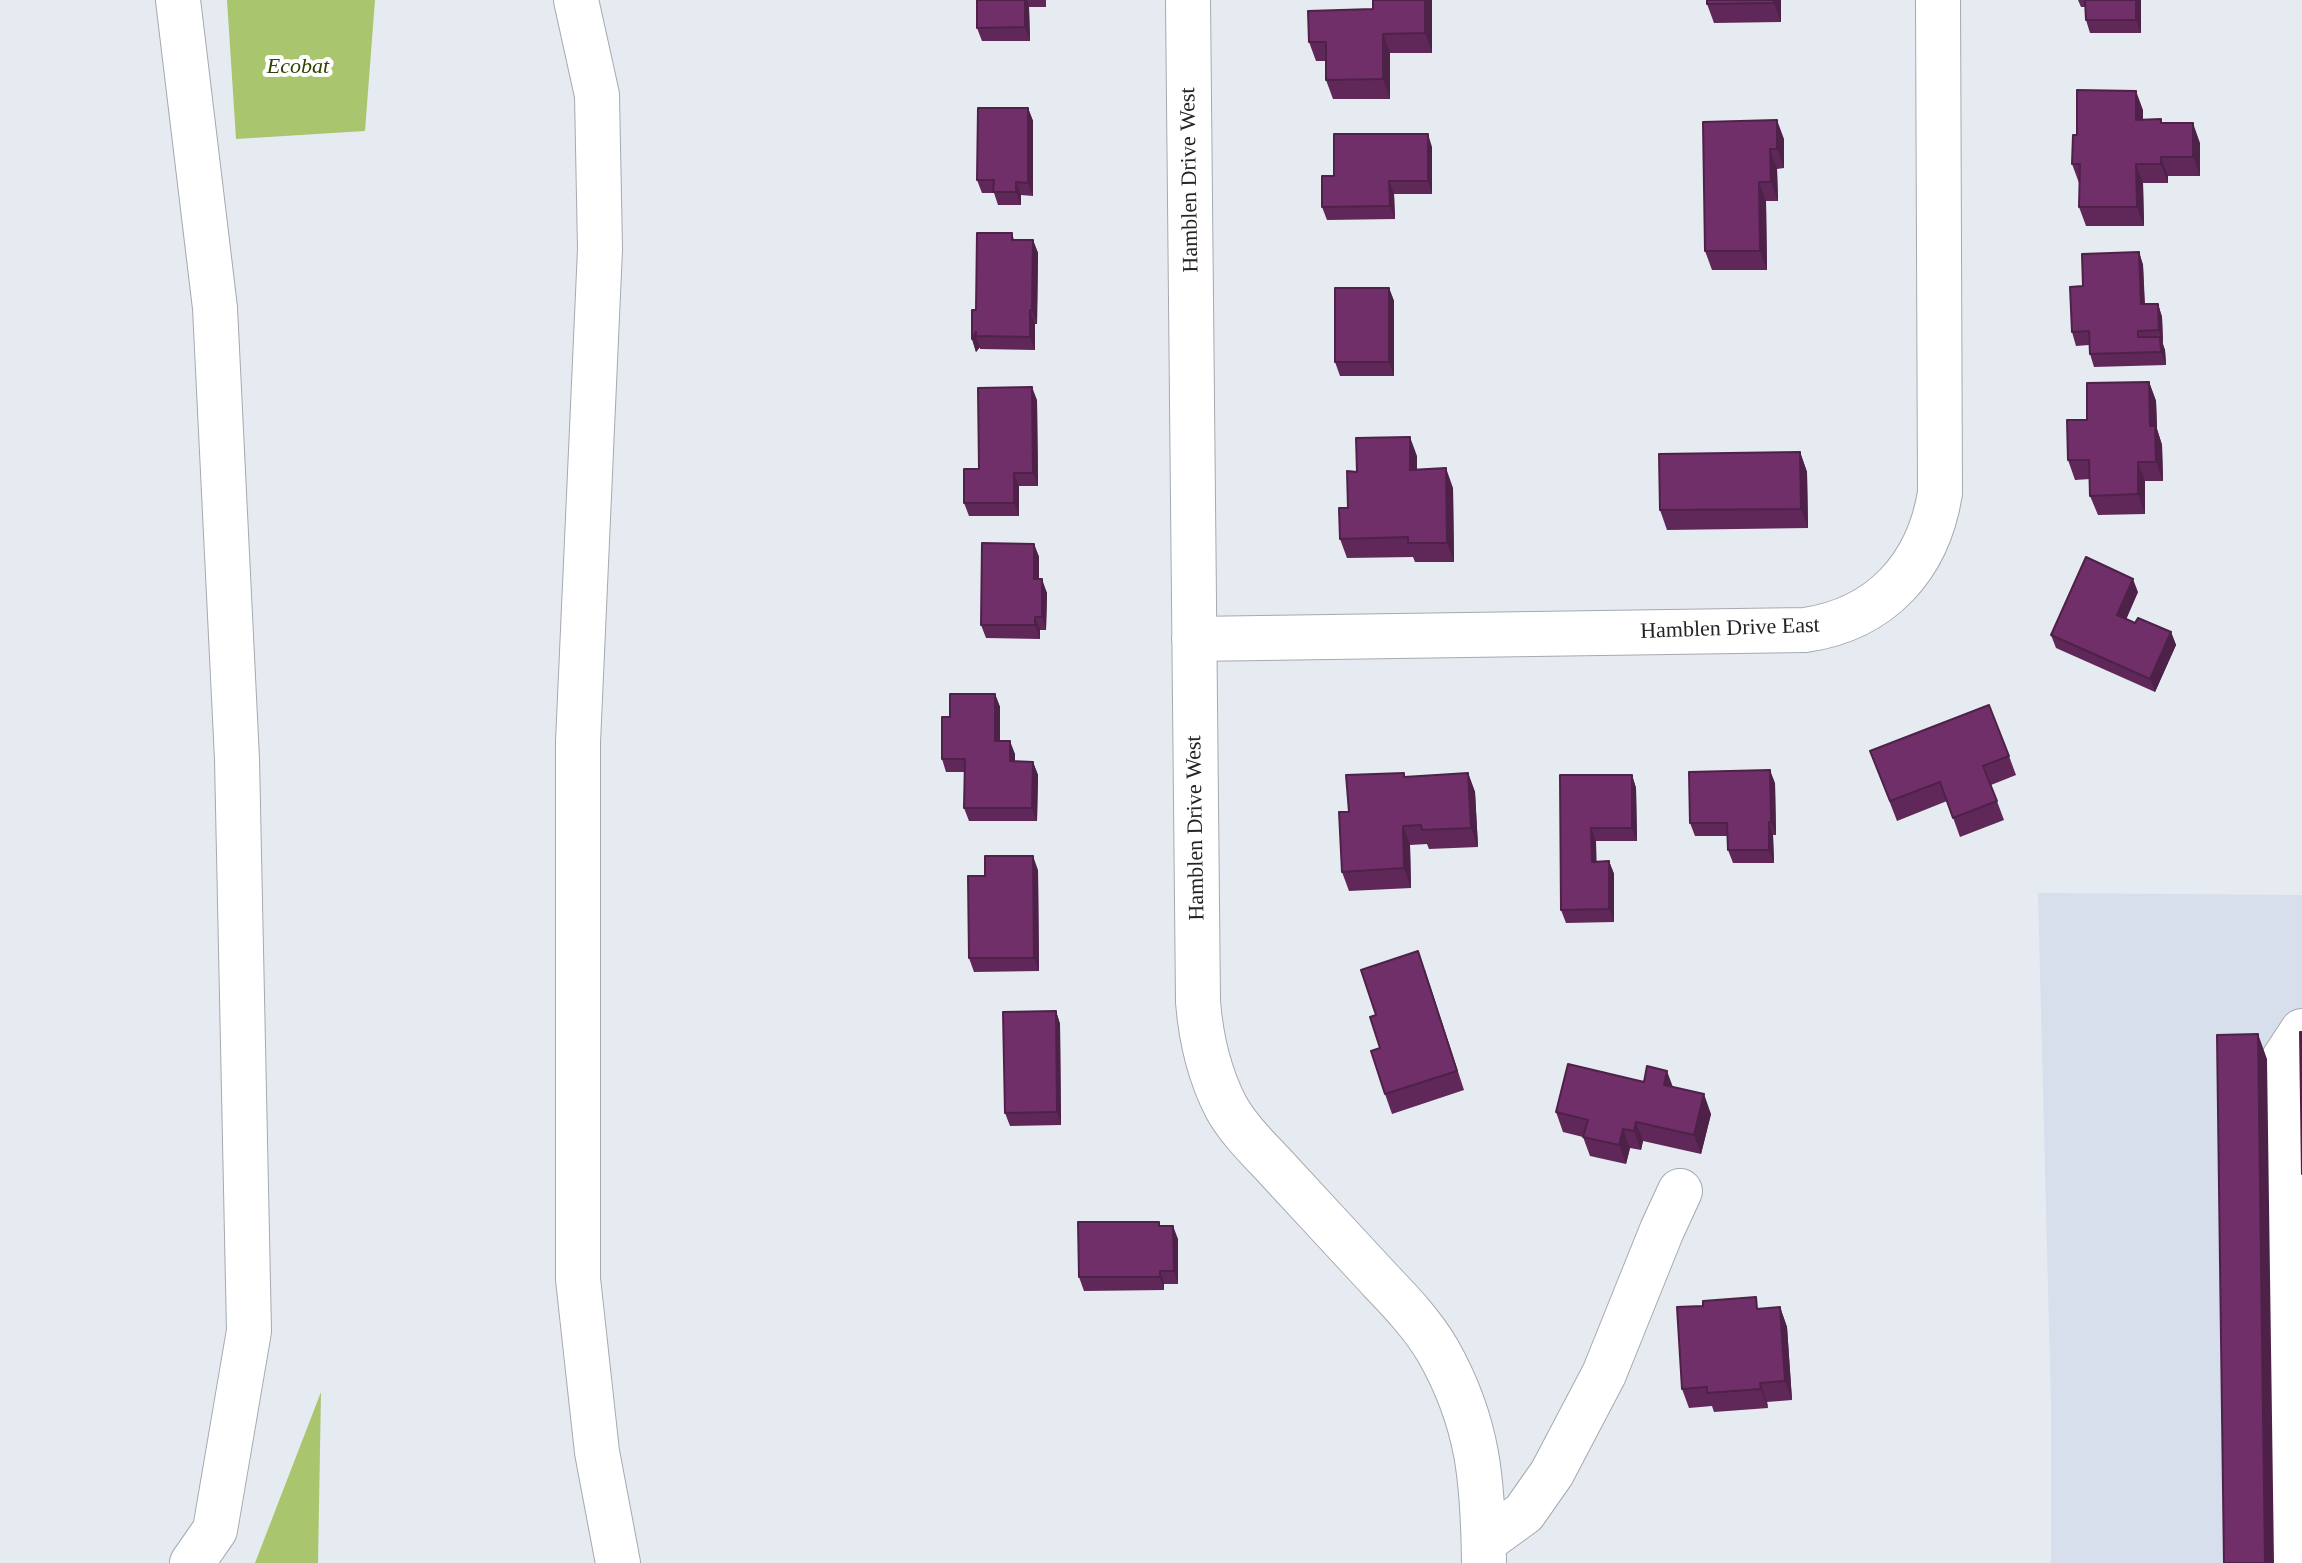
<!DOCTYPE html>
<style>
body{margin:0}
canvas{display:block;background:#e6eaf1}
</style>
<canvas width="2302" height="1563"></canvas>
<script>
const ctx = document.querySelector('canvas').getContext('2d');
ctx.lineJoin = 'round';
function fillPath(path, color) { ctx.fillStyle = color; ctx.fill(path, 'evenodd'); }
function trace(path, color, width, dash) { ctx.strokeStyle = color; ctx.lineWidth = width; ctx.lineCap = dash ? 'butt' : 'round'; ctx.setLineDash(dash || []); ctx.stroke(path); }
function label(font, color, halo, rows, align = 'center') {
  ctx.font = font + ' "Times New Roman",serif'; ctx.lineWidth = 8; ctx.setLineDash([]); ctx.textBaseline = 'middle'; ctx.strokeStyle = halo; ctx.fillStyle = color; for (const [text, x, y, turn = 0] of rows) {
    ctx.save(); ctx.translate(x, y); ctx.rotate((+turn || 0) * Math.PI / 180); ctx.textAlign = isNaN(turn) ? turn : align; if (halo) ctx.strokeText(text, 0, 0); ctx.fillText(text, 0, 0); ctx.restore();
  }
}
const built = new Path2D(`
 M2038,893L2302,895V1563H2051V1405Z`);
const forest = new Path2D(`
 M227,0H375L365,131L236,139Z
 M321,1392L318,1563H255Z`);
const minor = new Path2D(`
 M178,0L215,308L237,759L249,1331L215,1530L192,1563
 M576,0L597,95L600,249L578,742V1279L597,1452L618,1563
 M1188,0L1198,1002C1201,1039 1209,1074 1226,1107C1240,1132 1262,1152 1281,1173C1314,1209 1347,1244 1380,1280C1401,1302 1423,1325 1438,1351C1479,1423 1483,1482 1484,1563
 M1194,639L1805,630C1881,619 1928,567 1940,493L1938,0
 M1484,1542L1524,1513L1552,1473L1604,1374L1662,1230L1680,1191
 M2287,1563L2283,1060L2302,1031`);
const wall = new Path2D(`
 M977,0H1046V7H1029L1030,41H982L977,28Z
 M1373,0H1432V53H1390V99H1333L1326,80V61H1316L1309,42L1373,9Z
 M1781,0V22L1714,23L1707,4Z
 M2078,0H2141V33H2090L2086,20L2085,7H2081Z
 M1028,108L1033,121V196L1021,195V205H998L994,193H982L977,180Z
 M2143,110V120L2161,119L2162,123L2200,143V176H2168V183H2143L2144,226H2086L2079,207V183L2072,164L2077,135Z
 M1703,122L1784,139V168L1777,169L1778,201H1766L1767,270H1712L1705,251Z
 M1432,147V194H1394L1395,219L1327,220L1322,207L1334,176Z
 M1012,233L1014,240H1033L1038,253L1037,324H1035V350L980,349V347L976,352L972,339L976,310Z
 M2139,252L2143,265L2145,304H2158L2162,317L2163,344L2165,350L2166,365L2094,367L2090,354L2089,345L2076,346L2072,332L2083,286Z
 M1389,288L1394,301V376H1340L1335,362Z
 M2149,382L2156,401L2157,429L2162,445L2163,481H2145V514L2098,515L2090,496V479L2075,480L2068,460L2087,420Z
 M1037,400L1038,486H1019V516H969L964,503L979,469Z
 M1800,452L1807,472L1808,528L1667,530L1660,510Z
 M1417,456V470L1453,488L1454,562H1415L1413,557L1347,558L1340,539L1357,472Z
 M1034,544L1039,557V579L1047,593L1046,630H1040V639L986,638L981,625Z
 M2138,592L2126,619L2135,623L2171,632L2176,645L2155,692L2056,648L2051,635Z
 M995,694L1000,707V741L1015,754V761L1033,762L1038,775L1037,821H969L964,808L965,772H946L942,759L950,717Z
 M1870,751L2009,756L2016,775L1991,785L2004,820L1960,837L1947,801L1897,821Z
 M1404,773L1405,777L1468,773L1475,792L1478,847L1429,849L1427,844L1410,845L1411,888L1349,891L1342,872L1349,812Z
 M1560,775H1632L1636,788L1637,841H1596V862L1609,861L1614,874V922L1566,923L1561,910Z
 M1775,783L1776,835H1773L1774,863H1733L1728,850V836H1695L1690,823Z
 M1038,870L1039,971L974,972L969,958L985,876Z
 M1425,970L1464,1090L1392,1114L1385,1094L1380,1048Z
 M1056,1011L1060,1024L1061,1125L1010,1126L1005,1113Z
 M1644,1082L1673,1087L1711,1114L1701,1154L1643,1141L1641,1150L1630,1148L1626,1164L1590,1156L1583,1137L1563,1132L1556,1112Z
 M1159,1222L1160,1226L1178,1239V1284H1164V1290L1084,1291L1079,1277Z
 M1780,1307L1787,1327L1792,1400L1767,1402L1768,1408L1714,1412L1712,1406L1689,1408L1682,1389L1760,1309Z`);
const shadedWall = new Path2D(`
 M1025,0H1027L1029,7L1030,41L1025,27Z
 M1425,0H1432V53L1425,33Z
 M1774,0H1781V22L1774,3Z
 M2136,0H2141V33L2136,20Z
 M1383,34L1390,53V99L1383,79Z
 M2136,91L2143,110V139L2136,120Z
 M1028,108L1033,121V196L1028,183Z
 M1777,120L1784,139V168L1777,149Z
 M2193,123L2200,143V176L2193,157Z
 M1428,134L1432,147V194L1428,181Z
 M1770,149L1777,169L1778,201L1771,182Z
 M2161,157L2168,176V183L2161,164Z
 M2136,164L2143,183L2144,226L2137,207Z
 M1389,181L1394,194L1395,219L1390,206Z
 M1016,182L1021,195V205L1016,192Z
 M1759,182L1766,201L1767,270L1760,251Z
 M1033,240L1038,253L1037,324L1032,310Z
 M2139,252L2143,265L2145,318L2141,304Z
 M1389,288L1394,301V376L1389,362Z
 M2158,304L2162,317L2163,344L2159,330Z
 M1030,310L1035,324V350L1030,337Z
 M976,332V336L980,347L976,352L972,339Z
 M2160,337L2165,350L2166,365L2161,352Z
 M2149,382L2156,401L2157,429L2162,445L2163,481L2156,462L2150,426Z
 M1032,387L1037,400L1038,486L1033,473Z
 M1410,437L1417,456V489L1410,470Z
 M1800,452L1807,472L1808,528L1801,509Z
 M2138,462L2145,481V514L2138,494Z
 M1446,468L1453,488L1454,562L1447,543Z
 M1014,473L1019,486V516L1014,503Z
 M1034,544L1039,557V593L1034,579Z
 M1042,579L1047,593L1046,630L1042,617Z
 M2133,579L2138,592L2122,629L2117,615Z
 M1035,617L1040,630V639L1035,625Z
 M2171,632L2176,645L2155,692L2150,679Z
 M995,694L1000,707V754L995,741Z
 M1010,741L1015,754V774L1010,761Z
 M1033,762L1038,775L1037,821L1032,808Z
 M1770,770L1775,783L1776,835L1771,822Z
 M1468,773L1475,792L1478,847L1471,828Z
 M1632,775L1636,788L1637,841L1632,828Z
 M1769,822L1773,835L1774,863L1769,850Z
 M1403,826L1410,845L1411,888L1404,868Z
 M1591,828L1596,841L1597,875L1592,862Z
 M1033,856L1038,870L1039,971L1034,958Z
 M1609,861L1614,874V922L1609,909Z
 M1056,1011L1060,1024L1061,1125L1057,1112Z
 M2258,1034L2267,1059L2274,1563H2265Z
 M1667,1071L1674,1090L1664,1085Z
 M1704,1094L1711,1114L1701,1154L1694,1135Z
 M1636,1122L1643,1141L1641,1150L1634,1131Z
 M1623,1129L1630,1148L1626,1164L1619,1145Z
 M1173,1226L1178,1239V1284L1174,1271Z
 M1160,1271L1164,1284V1290L1160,1277Z
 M1780,1307L1787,1327L1792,1400L1785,1381Z
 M1760,1383L1767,1402L1768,1408L1761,1389Z`);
const building = new Path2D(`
 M977,0H1025V27L977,28Z
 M1373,0H1425V33L1383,34V79L1326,80V42H1309L1308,11L1373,9Z
 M1707,0H1774V3L1707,4Z
 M2085,0H2136V20H2086Z
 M2077,90L2136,91V120L2161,119V123H2193V157H2161V164H2136L2137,207H2079L2080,164H2072L2073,135H2077Z
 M978,108H1028V183L1016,182V192H993L994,180H977Z
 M1777,120V149H1770L1771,182H1759L1760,251H1705L1703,122Z
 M1334,134H1428V181H1389L1390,206L1322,207V176H1334Z
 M977,233H1012V240H1033L1032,310H1030V337L976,336V332L972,339V310H976Z
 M2139,252L2141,304H2158L2159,330L2138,331V337H2160L2161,352L2090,354L2089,331L2072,332L2070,287L2083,286L2082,254Z
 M1335,288H1389V362H1335Z
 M2149,382L2150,426H2155L2156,462H2138V494L2090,496L2089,460H2068L2067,420H2087V383Z
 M1032,387L1033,473H1014V503H964V469H979L978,388Z
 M1410,437V470L1446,468L1447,543H1408V537L1340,539L1339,508H1348L1347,471L1357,472L1356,438Z
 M1800,452L1801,509L1660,510L1659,454Z
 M982,543L1034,544V579H1042V617H1035V625H981Z
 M2086,557L2133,579L2117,615L2135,623L2138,618L2171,632L2150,679L2051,635Z
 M950,694H995V741H1010V761L1033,762L1032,808H964L965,759H942V717H950Z
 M1989,705L2009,756L1983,766L1997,801L1953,818L1940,782L1890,801L1870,751Z
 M1770,770L1771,822H1769V850H1728L1727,823H1690L1689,772Z
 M1404,773V777L1468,773L1471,828L1422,830L1421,825L1403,826L1404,868L1342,872L1339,812H1349L1346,775Z
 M1560,775H1632V828H1591L1592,862L1609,861V909L1561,910Z
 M985,856H1033L1034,958H969L968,876H985Z
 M1418,951L1457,1071L1385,1094L1371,1051L1380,1048L1370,1017L1376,1015L1361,970Z
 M1056,1011L1057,1112L1005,1113L1003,1012Z
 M2300,1032H2302V1174Z
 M2258,1034L2265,1563H2224L2217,1035Z
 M1568,1064L1644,1082L1647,1066L1667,1071L1664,1085L1704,1094L1694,1135L1636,1122L1634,1131L1623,1129L1619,1145L1583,1137L1588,1120L1556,1112Z
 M1078,1222H1159V1226H1173L1174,1271H1160V1277H1079Z
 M1756,1297L1757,1309L1780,1307L1785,1381L1760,1383L1761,1389L1707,1393V1387L1682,1389L1677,1307L1703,1306V1301Z`);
const parkNames = [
 ["Ecobat",298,67]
];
const streetNames = [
 ["Hamblen Drive West",1190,180,-91],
 ["Hamblen Drive East",1730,629,-2],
 ["Hamblen Drive West",1196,828,-91]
];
fillPath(built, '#d7deec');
fillPath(forest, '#a9c66f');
trace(minor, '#a5a9b0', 46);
trace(minor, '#fff', 44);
fillPath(wall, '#602859');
fillPath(shadedWall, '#4e2149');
fillPath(building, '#702f68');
trace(building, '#4e2149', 2);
label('italic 22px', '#304100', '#fff', parkNames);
label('22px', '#232427', '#fff', streetNames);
</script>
